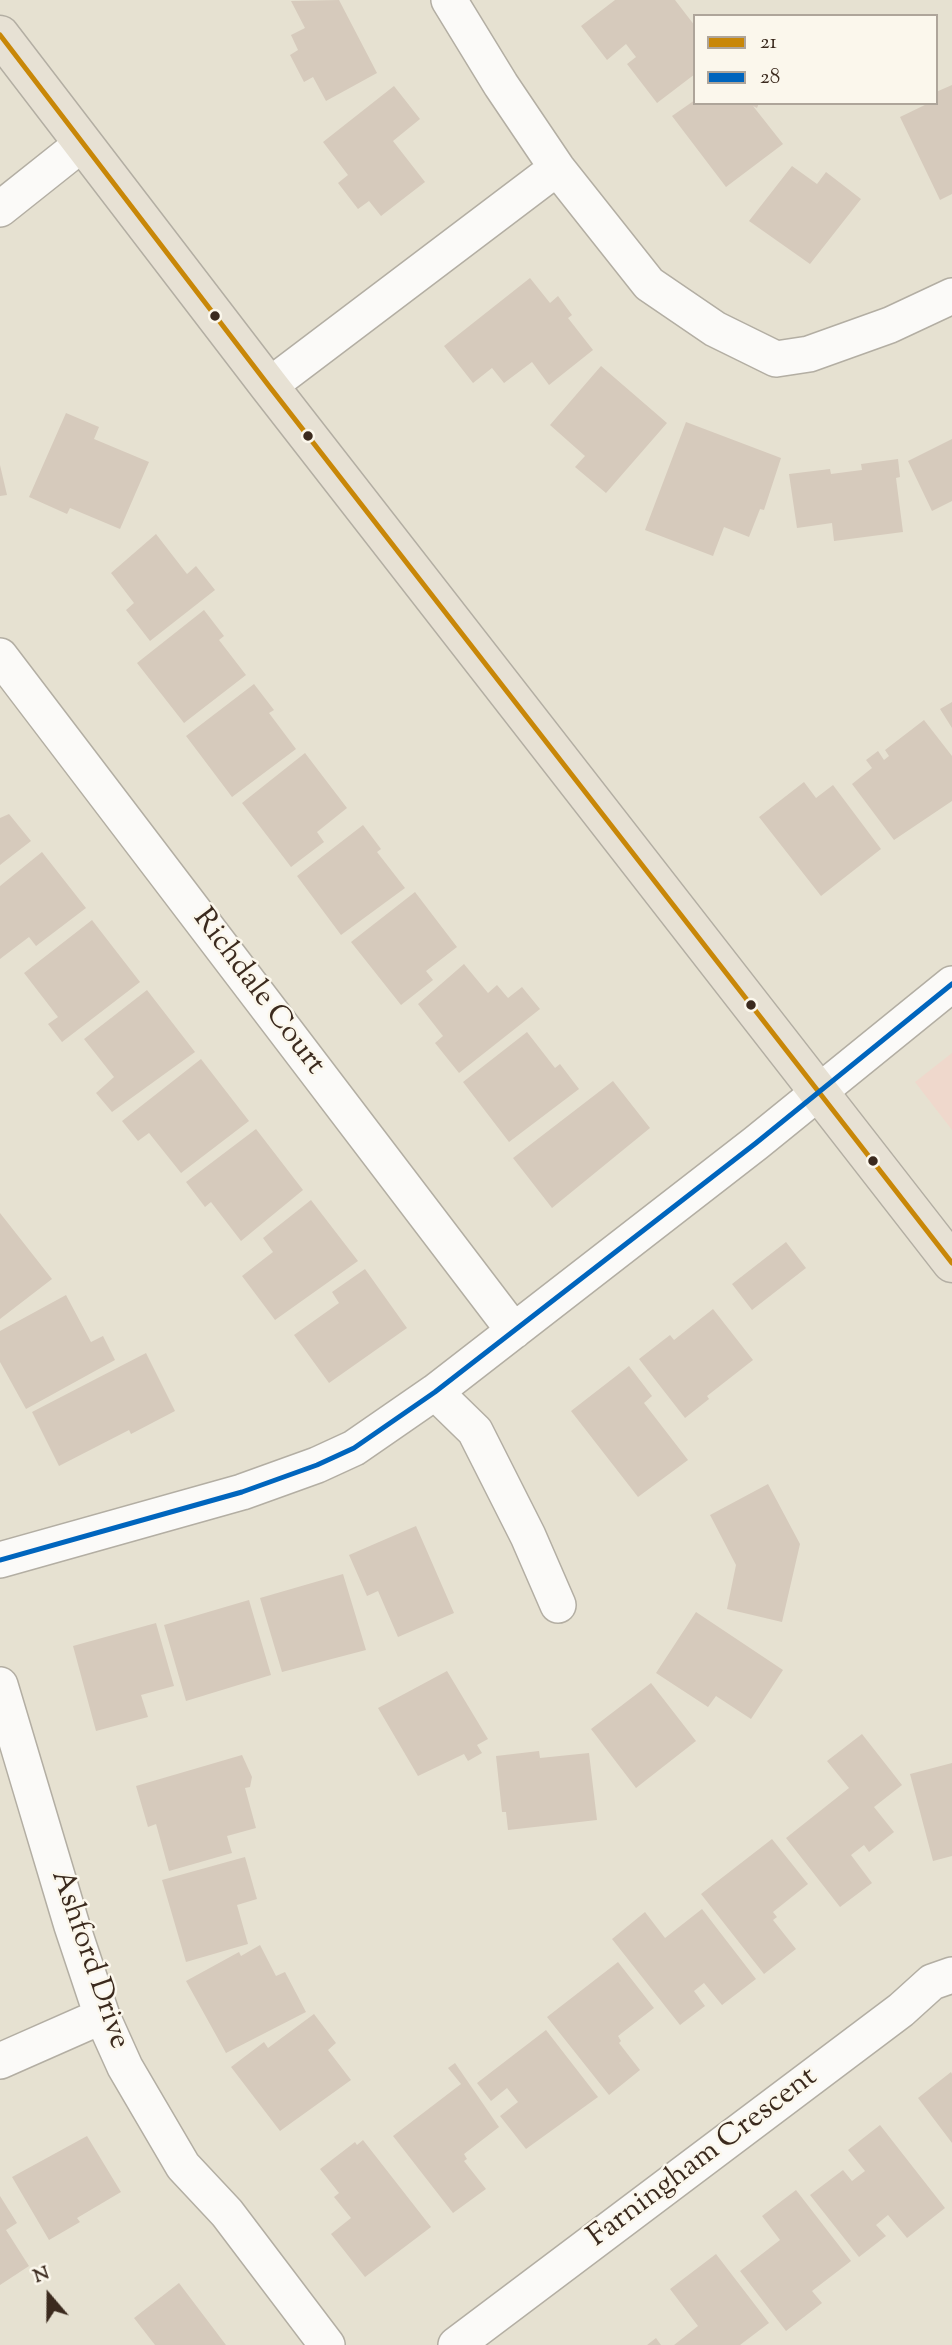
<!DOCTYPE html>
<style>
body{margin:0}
#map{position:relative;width:952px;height:2345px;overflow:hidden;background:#e6e1d1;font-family:"Sorts Mill Goudy",serif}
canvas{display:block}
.legend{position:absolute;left:693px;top:14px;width:245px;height:91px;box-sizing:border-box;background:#fbf7ec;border:2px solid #aea59a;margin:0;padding:9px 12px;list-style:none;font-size:21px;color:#3b2a1e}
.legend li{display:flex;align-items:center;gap:14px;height:35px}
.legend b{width:35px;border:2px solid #aea59a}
.north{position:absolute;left:14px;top:2261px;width:70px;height:70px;-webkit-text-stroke:5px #fbf7ec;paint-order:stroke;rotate:340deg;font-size:19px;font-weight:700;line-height:28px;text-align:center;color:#3b2a1e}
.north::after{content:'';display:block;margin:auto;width:24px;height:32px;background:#3b2a1e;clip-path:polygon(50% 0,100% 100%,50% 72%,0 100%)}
</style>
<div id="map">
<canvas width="952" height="2345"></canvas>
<ul class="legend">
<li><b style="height:9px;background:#c88708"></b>21</li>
<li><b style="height:9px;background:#0065bd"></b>28</li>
</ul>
<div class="north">N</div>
</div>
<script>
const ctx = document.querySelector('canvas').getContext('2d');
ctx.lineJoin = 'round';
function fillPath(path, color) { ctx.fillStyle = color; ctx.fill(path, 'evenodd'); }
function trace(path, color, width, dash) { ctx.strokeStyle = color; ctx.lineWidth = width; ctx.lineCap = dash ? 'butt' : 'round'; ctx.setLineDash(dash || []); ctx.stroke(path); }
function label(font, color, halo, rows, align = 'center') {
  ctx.font = font + ' "Sorts Mill Goudy",serif'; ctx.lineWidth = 5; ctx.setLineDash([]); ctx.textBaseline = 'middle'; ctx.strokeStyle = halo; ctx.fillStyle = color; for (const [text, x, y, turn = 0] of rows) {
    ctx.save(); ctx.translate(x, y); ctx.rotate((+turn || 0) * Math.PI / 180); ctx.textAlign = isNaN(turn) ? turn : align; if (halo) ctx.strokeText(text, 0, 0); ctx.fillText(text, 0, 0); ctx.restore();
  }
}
const built = new Path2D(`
 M952,1053V1130L915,1082Z`);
const building = new Path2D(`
 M339,0L377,73L326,101L313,77L304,82L290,55L298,50L291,35L305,28L291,1Z
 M615,0H675L695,26V74L657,103L627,64L636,57L626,44L607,60L581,26Z
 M952,85V194L940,200L900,117L929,103H936V92Z
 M394,86L420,119L393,141L425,182L381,216L369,201L358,209L338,183L348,175L323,142Z
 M695,100V103H759L757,108L753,106L783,144L726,187L672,116Z
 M792,166L817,184L826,172L861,199L810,264L749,221Z
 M530,278L550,303L558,296L572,315L568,318L593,350L549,385L532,362L504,383L492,368L473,383L444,346Z
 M601,366L667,423L606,493L575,467L585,456L550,425Z
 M66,413L99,427L94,439L149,462L120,529L70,508L67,514L29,497Z
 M686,422L781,458L764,510L760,509L749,537L724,527L713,556L645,530Z
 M952,439V501L932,511L908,461Z
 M898,459L900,477L896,478L903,532L834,541L832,523L797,528L789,474L830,469L831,474L862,470L861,464Z
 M0,465L7,495L0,496Z
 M156,534L187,574L196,566L215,590L150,641L126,610L134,603L111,573Z
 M204,610L224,636L219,640L246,675L184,723L137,663Z
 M254,684L274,710L269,713L296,749L232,797L186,736Z
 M952,702V728L940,709Z
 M924,720L952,756V801L894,840L852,784L872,768L866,760L878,751L884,760L889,756L885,750Z
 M305,753L347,808L317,832L324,842L291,867L242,803Z
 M804,782L816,798L833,785L881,849L821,896L759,817Z
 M9,814L31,841L0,865V818Z
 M363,825L381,849L377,852L405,888L341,935L297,876Z
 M42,852L86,908L36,946L29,937L0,959V886Z
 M415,892L457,947L426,971L433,980L401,1005L351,942Z
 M92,920L140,982L62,1042L48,1024L58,1017L24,973Z
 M464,964L488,993L497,985L508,998L522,987L540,1009L459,1073L435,1043L443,1036L418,1004Z
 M147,990L195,1052L112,1112L96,1093L114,1077L84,1039Z
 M527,1032L555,1068L560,1064L579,1089L509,1142L463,1082Z
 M201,1059L249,1121L181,1173L149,1133L138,1141L122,1121Z
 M613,1081L650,1128L552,1208L513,1158Z
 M256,1129L303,1190L241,1241L211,1202L205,1207L186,1182Z
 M311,1200L358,1261L275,1320L242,1276L273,1252L263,1238Z
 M0,1213L52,1279L0,1319Z
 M786,1242L806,1268L752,1310L732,1284Z
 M365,1269L407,1328L329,1383L294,1335L339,1303L332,1292Z
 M66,1295L91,1342L103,1336L115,1360L26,1409L0,1362V1331Z
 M713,1309L753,1360L707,1396L709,1399L685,1418L639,1359L670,1335L674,1340Z
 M146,1353L175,1411L131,1434L129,1430L59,1466L32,1412Z
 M629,1366L652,1396L644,1403L688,1460L638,1497L571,1411Z
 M768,1484L800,1544L782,1622L727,1609L736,1565L710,1515Z
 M416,1526L454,1613L398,1637L378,1591L367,1596L349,1555Z
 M343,1574L366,1650L282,1672L260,1598Z
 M249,1600L271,1675L186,1701L164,1625Z
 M696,1612L783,1670L751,1719L716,1696L708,1707L656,1673Z
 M156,1623L174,1686L141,1695L148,1717L96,1731L73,1646Z
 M447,1671L488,1739L477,1745L482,1753L468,1761L464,1754L418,1776L378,1708Z
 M651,1683L696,1741L636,1788L591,1729Z
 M862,1734L902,1785L874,1807L894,1832L869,1852L864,1845L851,1855L872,1883L840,1907L786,1838L849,1788L827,1761Z
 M539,1751L540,1758L589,1753L597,1820L508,1830L506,1812H502L496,1756Z
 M242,1755L252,1777L250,1787L245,1788L256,1828L227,1836L232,1853L169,1871L156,1824L148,1827L136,1786Z
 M952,1763V1856L933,1861L910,1774Z
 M772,1839L808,1884L773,1912L777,1917L773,1920L796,1949L764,1974L701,1894Z
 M245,1857L257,1899L237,1905L248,1944L186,1962L162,1880Z
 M702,1909L756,1979L722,2005L704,1983L694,1991L705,2006L680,2025L612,1939L645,1912L665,1938Z
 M260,1945L276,1976L285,1972L306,2012L226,2053L186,1981L239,1952L241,1956Z
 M618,1962L654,2008L618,2036L621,2041L619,2043L640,2070L609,2095L547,2017Z
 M314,2014L336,2043L328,2050L351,2080L280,2131L231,2067L264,2042L268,2048Z
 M546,2030L598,2097L526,2149L500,2116L518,2102L507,2088L491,2101L477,2083Z
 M455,2063L499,2127L464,2154L467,2159L464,2161L486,2189L453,2213L393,2136L461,2084L448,2068Z
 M951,2072L952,2074V2143L918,2098Z
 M880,2125L945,2208L907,2238L888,2215L876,2225L886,2236L859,2257L810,2195L843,2170L852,2181L865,2171L848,2150Z
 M87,2136L121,2192L77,2218L80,2222L49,2240L12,2177Z
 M363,2140L431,2227L365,2277L331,2234L351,2218L334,2197L339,2193L320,2169L355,2142L357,2145Z
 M796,2190L851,2261L812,2291L822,2303L786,2331L740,2271L780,2240L762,2216Z
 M0,2196L17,2223L6,2230L29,2266L0,2285Z
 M716,2254L769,2323L740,2345H674L698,2326L670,2289Z
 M179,2283L226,2345H155L134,2318Z
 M656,2338L661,2345H647Z`);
const minor = new Path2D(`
 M449,0L501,85L557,168L649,284L715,329L776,359L809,354L890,325L952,296
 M0,209L83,143
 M269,386L557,168
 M0,656L514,1331
 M435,1392L475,1431L528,1536L558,1605
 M0,1560L242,1492L317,1465L354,1448L435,1392L756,1143L952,984
 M0,1685L72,1926L102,2016L125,2067L183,2166L227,2213L327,2345
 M0,2061L102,2016
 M456,2345L901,2010L932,1982L952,1975`);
const major = new Path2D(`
 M0,35L269,386L952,1263`);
const bus1 = new Path2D(`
 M0,35L269,386L952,1263`);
const bus2 = new Path2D(`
 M0,1560L242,1492L317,1465L354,1448L435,1392L756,1143L952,984`);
const markers = [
 [215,316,6,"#3b2a1e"],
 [308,436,6,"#3b2a1e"],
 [751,1005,6,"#3b2a1e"],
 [873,1161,6,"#3b2a1e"]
];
const streetNames = [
 ["Richdale Court",257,993,53],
 ["Ashford Drive",88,1960,71],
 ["Farningham Crescent",704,2159,-37]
];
fillPath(built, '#efd8cc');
fillPath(building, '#d6cabc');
trace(minor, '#b3aea3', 38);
trace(major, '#b3aea3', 41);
trace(minor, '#fbfaf8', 35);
trace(major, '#e7e1d4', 38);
trace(bus1, '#c88708', 5);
trace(bus2, '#0065bd', 5);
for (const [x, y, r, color] of markers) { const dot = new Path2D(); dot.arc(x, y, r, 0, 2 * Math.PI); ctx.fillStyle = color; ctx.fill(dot); trace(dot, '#fbf7ec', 2.5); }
label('30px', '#3b2a1e', '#fbf7ec', streetNames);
</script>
